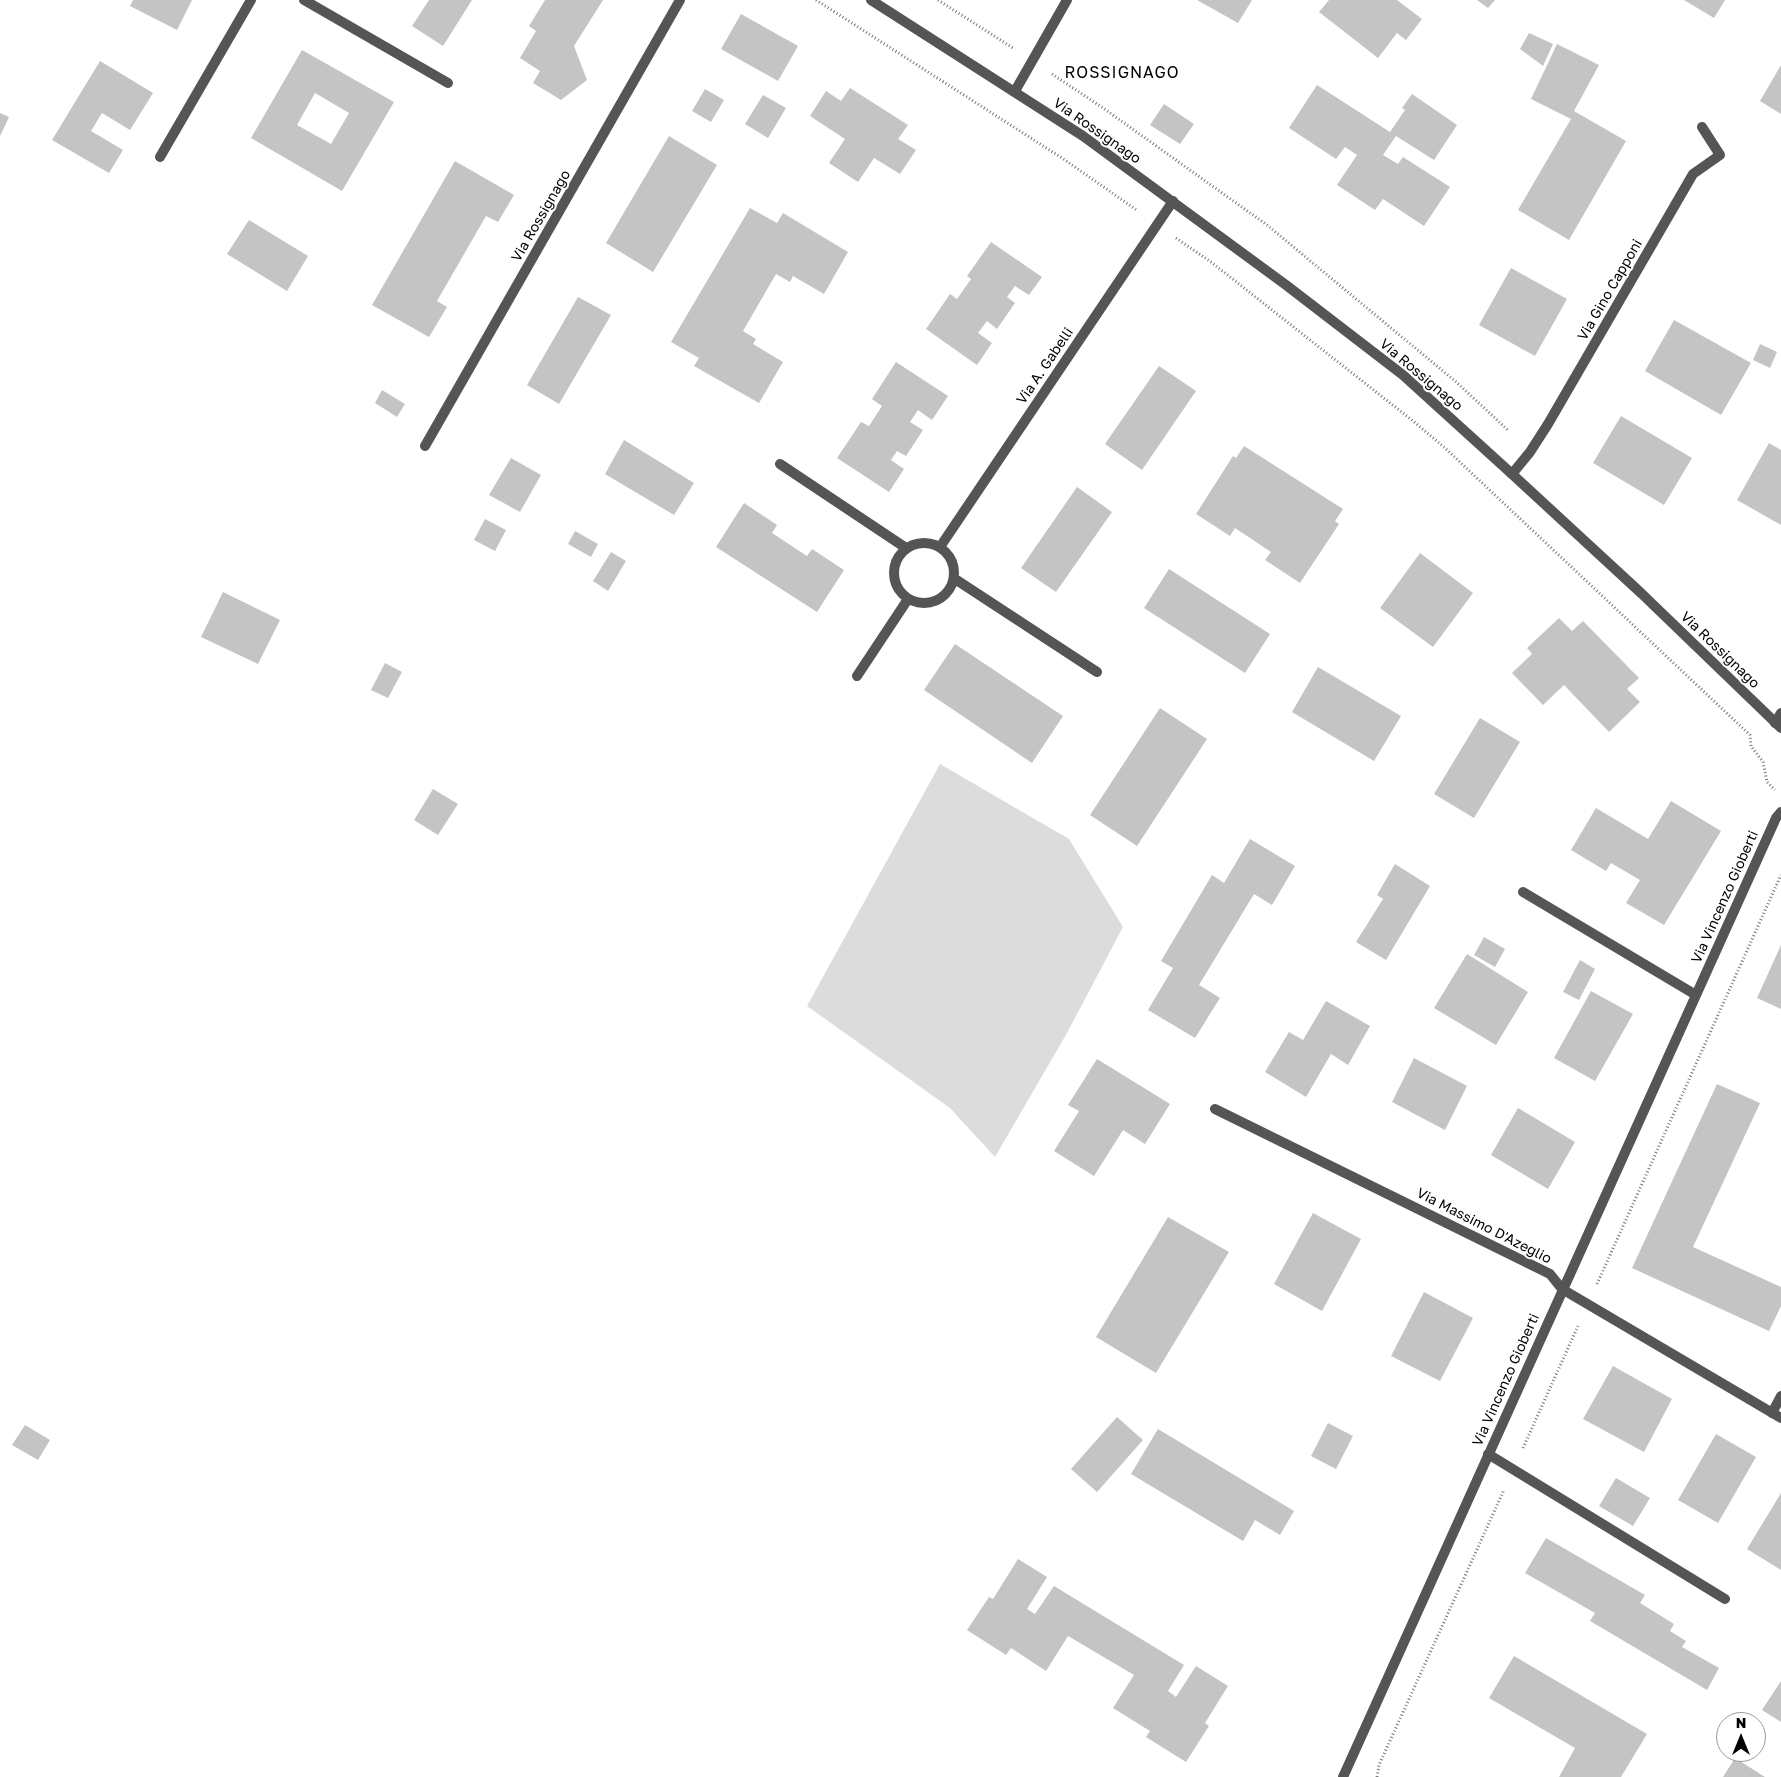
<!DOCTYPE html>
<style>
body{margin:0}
#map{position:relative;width:1781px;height:1777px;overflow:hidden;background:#fff;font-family:"Golos Text",sans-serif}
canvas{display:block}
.north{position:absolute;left:1716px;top:1712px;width:50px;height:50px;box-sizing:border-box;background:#fff;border:1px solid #999;border-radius:50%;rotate:0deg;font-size:14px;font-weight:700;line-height:20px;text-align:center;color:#000}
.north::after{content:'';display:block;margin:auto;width:18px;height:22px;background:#000;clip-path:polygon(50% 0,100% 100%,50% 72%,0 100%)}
</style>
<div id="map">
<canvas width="1781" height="1777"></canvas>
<div class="north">N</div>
</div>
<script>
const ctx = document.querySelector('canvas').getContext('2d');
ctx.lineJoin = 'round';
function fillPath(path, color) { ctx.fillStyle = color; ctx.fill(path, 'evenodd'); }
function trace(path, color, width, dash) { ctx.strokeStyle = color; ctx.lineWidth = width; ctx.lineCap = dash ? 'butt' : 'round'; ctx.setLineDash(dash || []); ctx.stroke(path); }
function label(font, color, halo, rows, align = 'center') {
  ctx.font = font + ' "Golos Text",sans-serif'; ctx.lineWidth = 4; ctx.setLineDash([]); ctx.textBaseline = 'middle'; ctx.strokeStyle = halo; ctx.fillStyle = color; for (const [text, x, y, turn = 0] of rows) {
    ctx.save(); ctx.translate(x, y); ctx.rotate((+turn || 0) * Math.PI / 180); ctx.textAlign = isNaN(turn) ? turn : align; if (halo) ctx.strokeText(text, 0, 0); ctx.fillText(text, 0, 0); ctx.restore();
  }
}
const green = new Path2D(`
 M940,764L1069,839L1123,927L1067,1033L995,1157L950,1108L807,1006Z`);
const building = new Path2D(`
 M133,0H192L177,30L130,6Z
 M429,0H472L443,46L412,26Z
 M545,0H603L574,46L587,80L561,100L533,83L540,71L520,58L536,31L529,26Z
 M1197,0H1252L1238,23Z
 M1329,0H1397L1422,19L1406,40L1397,33L1378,58L1319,12Z
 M1477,0H1495L1488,8Z
 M1684,0H1725L1714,18Z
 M741,14L798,46L778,81L721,49Z
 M1529,33L1553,44L1543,66L1520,49Z
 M1557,44L1599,65L1574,111L1626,141L1569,240L1518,210L1571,119L1531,99Z
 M302,50L394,102L342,191L251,138ZM315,93L349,113L331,144L297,125Z
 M100,61L153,93L130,130L102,113L91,131L123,150L109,173L52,140Z
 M1781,65V114L1760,101Z
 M1317,85L1390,132L1405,110L1402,108L1412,94L1457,125L1434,160L1396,136L1383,155L1398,164L1403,157L1450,187L1424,226L1383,199L1375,210L1337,185L1357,155L1345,147L1336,159L1289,128Z
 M850,88L908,125L898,139L916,150L900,174L874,158L858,182L829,163L845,139L810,116L826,91L841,101Z
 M705,89L724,100L711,122L692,111Z
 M763,95L786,108L768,138L745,124Z
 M1164,104L1194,124L1180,144L1150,125Z
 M0,113L9,117L0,136Z
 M669,136L717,165L653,272L606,243Z
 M455,161L514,195L498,222L486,216L437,301L447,307L429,337L372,305Z
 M750,208L777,223L783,213L848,252L824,294L793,276L790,282L776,274L743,331L756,339L753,344L783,362L759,403L694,366L699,358L671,342Z
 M249,220L308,256L287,291L227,254Z
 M991,242L1042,277L1029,295L1015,286L1007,297L1015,303L997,329L987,321L978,333L992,343L977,365L926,329L950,294L957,299L971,279L967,276Z
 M1511,268L1567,299L1535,356L1479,325Z
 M578,297L611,315L559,404L527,385Z
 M1674,320L1751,363L1721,415L1645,371Z
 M1760,344L1777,352L1770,368L1753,360Z
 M896,362L948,396L932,420L918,410L910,422L923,430L906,456L897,451L891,460L904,469L889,492L837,458L861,422L869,426L882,406L872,399Z
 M1159,366L1196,391L1142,470L1105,444Z
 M382,390L405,404L397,417L375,403Z
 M1621,416L1692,458L1664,505L1593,463Z
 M624,440L694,483L674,515L605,474Z
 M1769,443L1781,450V525L1737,500Z
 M1244,446L1343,509L1335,521L1339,524L1300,583L1265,560L1271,552L1235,528L1230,536L1196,514L1233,456L1236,458Z
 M511,458L541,475L520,512L489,495Z
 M1077,487L1112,512L1056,592L1021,568Z
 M744,503L777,525L772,533L807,556L812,549L844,570L817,612L716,547Z
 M485,519L506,530L495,551L474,540Z
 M575,531L598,544L591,557L568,544Z
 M611,552L626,561L608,591L593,581Z
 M1420,553L1473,593L1433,647L1380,608Z
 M1169,569L1270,634L1245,673L1144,608Z
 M223,592L280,620L258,664L201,637Z
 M1559,618L1572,631L1583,621L1639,678L1627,689L1640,702L1609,732L1564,685L1543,705L1512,673L1532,654L1527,648Z
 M955,644L1063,716L1032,763L924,690Z
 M385,663L402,672L388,698L371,690Z
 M1318,667L1401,716L1374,761L1292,712Z
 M1160,708L1207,739L1137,846L1090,815Z
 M1480,718L1520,742L1474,818L1434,794Z
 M433,789L458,804L438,835L414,820Z
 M1671,801L1721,831L1664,925L1626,903L1640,880L1611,863L1606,871L1571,850L1596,808L1648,839Z
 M1250,839L1295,866L1272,905L1254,894L1199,985L1220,998L1195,1038L1148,1010L1173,968L1161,961L1212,875L1224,883Z
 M1395,864L1430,886L1386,960L1356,942L1383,899L1377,895Z
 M1484,937L1505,949L1495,967L1474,955Z
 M1781,945V1009L1757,998Z
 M1467,954L1528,992L1496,1045L1434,1008Z
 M1580,960L1595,969L1579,1000L1563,992Z
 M1591,991L1633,1014L1595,1081L1554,1058Z
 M1326,1001L1370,1026L1348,1065L1331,1054L1306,1097L1265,1072L1289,1032L1303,1040Z
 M1414,1058L1467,1086L1445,1130L1392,1102Z
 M1097,1059L1170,1104L1145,1144L1123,1130L1094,1176L1054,1151L1079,1111L1068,1105Z
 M1717,1084L1760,1103L1693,1247L1781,1287V1306L1769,1331L1632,1268Z
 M1518,1108L1575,1142L1548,1189L1491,1155Z
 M1313,1213L1361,1239L1322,1311L1274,1284Z
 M1168,1217L1229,1252L1156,1373L1096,1337Z
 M1424,1292L1473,1318L1440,1381L1391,1356Z
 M1613,1366L1672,1399L1644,1452L1583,1419Z
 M1117,1417L1143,1440L1097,1492L1071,1469Z
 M1328,1423L1353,1436L1336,1469L1311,1456Z
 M25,1425L50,1440L38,1460L12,1445Z
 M1158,1429L1294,1511L1280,1535L1255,1520L1243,1541L1131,1474Z
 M1716,1434L1756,1457L1718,1523L1678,1500Z
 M1616,1478L1650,1498L1633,1526L1599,1506Z
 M1781,1493V1570L1747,1549Z
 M1546,1538L1645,1595L1640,1603L1674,1624L1670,1631L1686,1641L1682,1647L1719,1668L1707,1690L1590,1621L1595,1613L1525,1573Z
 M1018,1559L1047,1577L1027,1609L1035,1614L1054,1586L1184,1665L1168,1691L1176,1697L1196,1666L1228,1686L1205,1723L1209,1726L1186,1762L1146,1737L1150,1731L1113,1708L1134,1675L1068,1636L1046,1671L1011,1648L1006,1655L967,1630L989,1597L993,1599Z
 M1514,1656L1647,1734L1621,1777H1559L1575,1748L1489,1698Z
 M1781,1681V1722L1762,1710Z
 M1735,1758L1765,1777H1723Z`);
const path = new Path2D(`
 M816,0L1065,160L1138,211
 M938,0L1013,48
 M1052,74L1103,108L1267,225L1455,381L1509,431
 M1176,238L1211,262L1413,421L1445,448L1750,735L1751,746L1763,762L1767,782L1775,790
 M1597,1284L1781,875
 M1523,1448L1578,1326
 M1377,1777L1379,1765L1504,1490`);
const minor = new Path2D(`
 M304,0L448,83
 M1015,91L1067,0
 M160,157L251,0
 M425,446L680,0
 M780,464L906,548
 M1512,474L1530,452L1548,424L1693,174L1720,155L1702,127
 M894 573a30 30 0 1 1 60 0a30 30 0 1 1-60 0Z
 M940,547L1173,201
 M955,579L1097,672
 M857,676L908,599
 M1775,723L1781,713
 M1523,892L1696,995
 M1215,1109L1550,1274L1562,1289L1781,1418
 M1772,1413L1781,1396
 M1488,1454L1725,1599
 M1343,1777L1776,818L1781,812`);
const tertiary = new Path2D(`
 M871,0L1083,136L1286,285L1403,375L1512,474L1641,593L1781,728`);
const streetNames = [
 ["Via Rossignago",1097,131,35],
 ["Via Rossignago",541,216,-60],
 ["Via Gino Capponi",1610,290,-60],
 ["Via A. Gabelli",1045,366,-56],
 ["Via Rossignago",1421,375,40],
 ["Via Rossignago",1720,650,44],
 ["Via Vincenzo Gioberti",1725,897,-66],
 ["Via Massimo D'Azeglio",1484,1226,27],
 ["Via Vincenzo Gioberti",1506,1380,-66]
];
const quarterNames = [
 ["ROSSIGNAGO",1122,73]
];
fillPath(green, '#dcdcdc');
fillPath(building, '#c4c4c4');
trace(path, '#777', 3, [1, 2.5]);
trace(minor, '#555', 10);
trace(tertiary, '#555', 10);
label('14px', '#000', '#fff', streetNames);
ctx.letterSpacing = '1px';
label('16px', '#000', '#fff', quarterNames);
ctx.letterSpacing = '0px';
</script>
